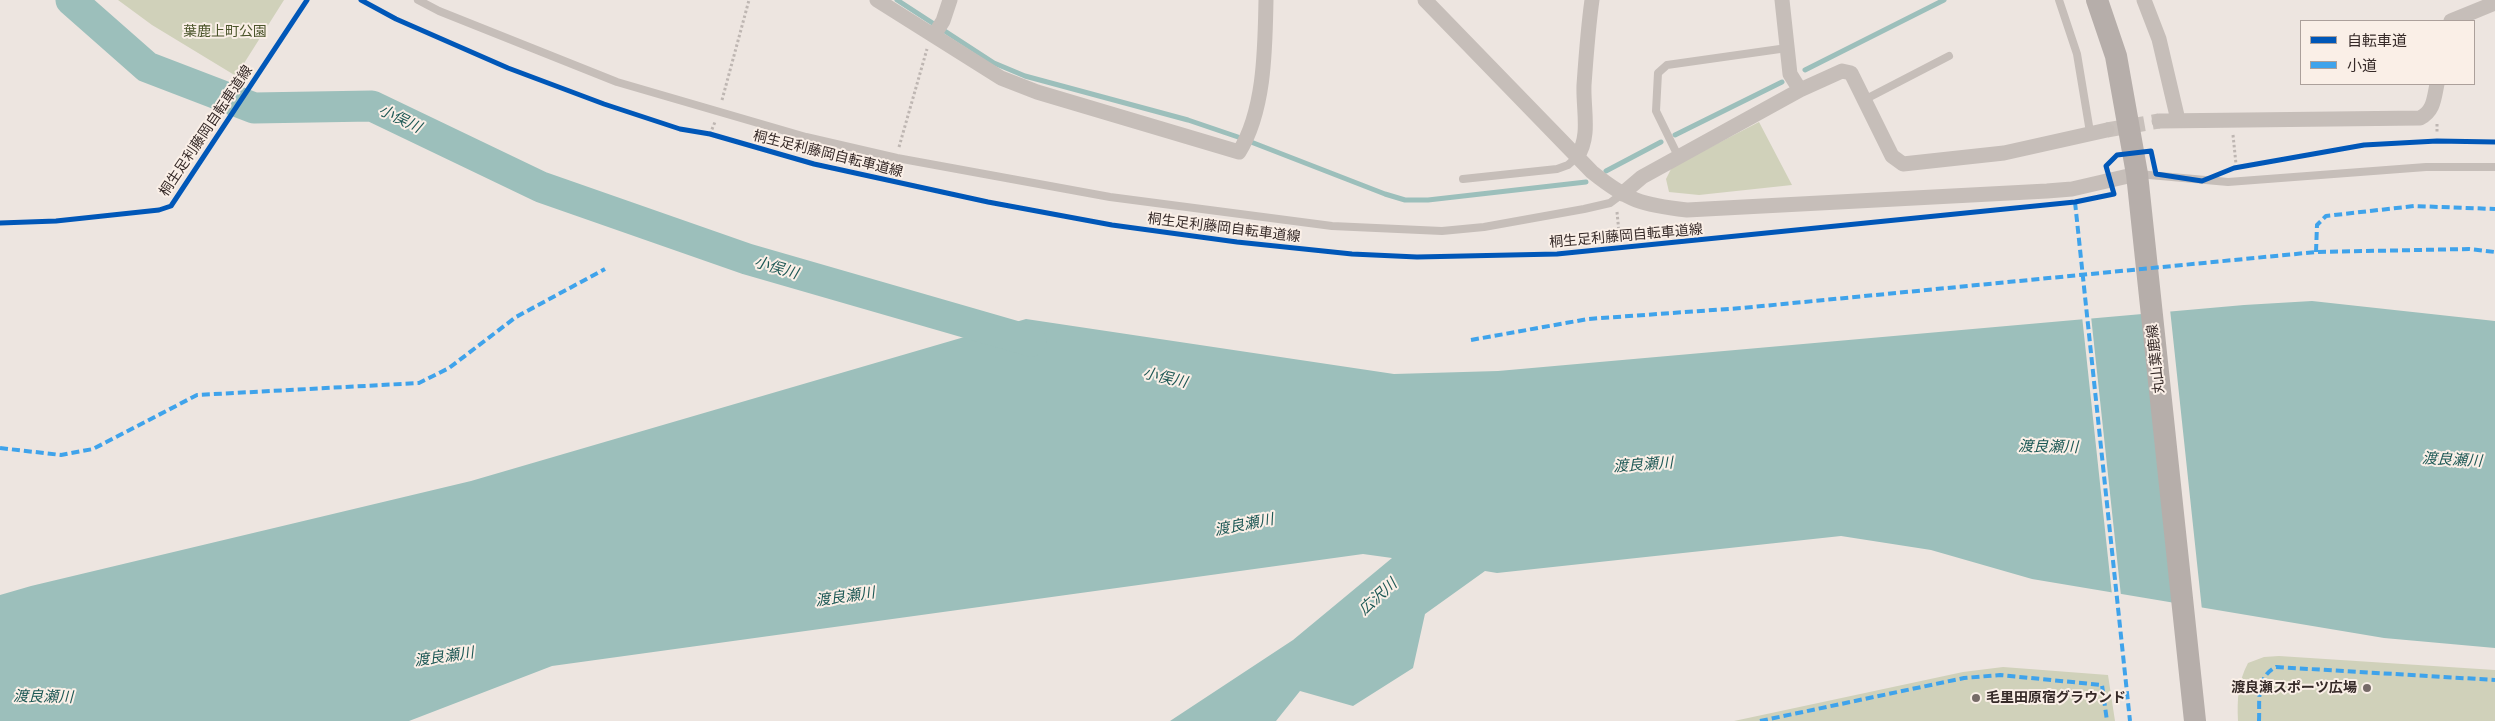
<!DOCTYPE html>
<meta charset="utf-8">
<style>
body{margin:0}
#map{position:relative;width:2495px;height:721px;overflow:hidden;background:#ede5e0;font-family:"Alegreya Sans","Noto Sans JP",sans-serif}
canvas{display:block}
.legend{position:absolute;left:2300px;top:20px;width:175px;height:65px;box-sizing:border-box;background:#faefe7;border:1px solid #aca09b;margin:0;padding:6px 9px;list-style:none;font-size:15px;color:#362a28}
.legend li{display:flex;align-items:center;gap:10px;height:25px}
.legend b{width:25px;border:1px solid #aca09b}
</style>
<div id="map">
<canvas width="2495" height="721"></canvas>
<ul class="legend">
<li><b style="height:6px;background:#0057b8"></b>自転車道</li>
<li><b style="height:6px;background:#3fa3eb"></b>小道</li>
</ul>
</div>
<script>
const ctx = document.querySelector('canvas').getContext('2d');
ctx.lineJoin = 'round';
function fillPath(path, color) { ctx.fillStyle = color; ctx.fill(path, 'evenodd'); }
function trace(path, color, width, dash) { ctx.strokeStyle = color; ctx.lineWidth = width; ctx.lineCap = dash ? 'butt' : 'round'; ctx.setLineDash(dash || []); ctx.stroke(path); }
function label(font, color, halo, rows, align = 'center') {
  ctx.font = font + ' "Alegreya Sans","Noto Sans JP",sans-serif'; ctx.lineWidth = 4; ctx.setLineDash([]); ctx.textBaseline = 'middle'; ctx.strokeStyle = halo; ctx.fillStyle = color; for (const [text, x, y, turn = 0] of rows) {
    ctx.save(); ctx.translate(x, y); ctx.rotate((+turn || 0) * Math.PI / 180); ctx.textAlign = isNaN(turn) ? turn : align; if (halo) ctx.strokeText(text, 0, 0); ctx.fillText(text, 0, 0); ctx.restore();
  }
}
const green = new Path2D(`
 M118,0H284L236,76L152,25Z
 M1759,122L1792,185L1699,195L1669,192L1666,179L1672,167Z
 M2279,656L2495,670V721H2238C2237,699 2238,682 2248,663L2264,657Z
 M2003,667L2108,675L2115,721H1734L1963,672Z`);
const water = new Path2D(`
 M2312,301L2495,321V648L2384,638L2032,579L1931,550L1841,536L1497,573L1485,571L1425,614L1413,668L1353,706L1300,691L1276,721H1170L1293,640L1392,558L1363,554L552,666L409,721H0V595L31,586L471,481L1026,319L1394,374L1498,371L2244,305Z`);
const pier = new Path2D(`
 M2170,309L2202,610L2174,605L2143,311Z
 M2082,316H2091L2121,596L2112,595Z`);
const stream = new Path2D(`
 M897,0L994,63L1025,76L1188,120L1238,137
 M1805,70L1944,0
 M1675,135L1782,82
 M1251,142L1385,194L1405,200H1428L1586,182
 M1606,171L1661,142`);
const river = new Path2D(`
 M71,0L147,67L254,108L372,106L541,187L747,259L1031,341`);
const minorTunnel = new Path2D(`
 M2107,130L2159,121`);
const path = new Path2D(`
 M722,100L749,0
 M2437,124V134
 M710,134L715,122
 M2233,135L2236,164
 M899,147L927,49
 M891,182L894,168
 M1617,212L1620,243`);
const service = new Path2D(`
 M418,0L439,11L617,82L806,137L897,158L1110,197L1332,226L1442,231L1484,227L1584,209L1610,203L1622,194
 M2059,0L2077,54L2090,132
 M1864,100L1949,56
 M1678,156L1656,111L1658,73L1667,65L1787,48
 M2138,174L2228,182L2426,167H2495
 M1463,179L1557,169L1568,165L1577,157`);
const minor = new Path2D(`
 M877,0L1001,78L1037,92L1239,152C1265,110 1265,48 1266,0
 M1425,0L1592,172C1628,201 1642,205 1687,210L2047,191L2072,189L2137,174
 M1782,0L1790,74L1800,90
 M2144,0L2159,39L2178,120
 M2451,21L2495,3
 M934,35L943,21L950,0
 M2159,121L2420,118C2434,111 2434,98 2437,84
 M1577,157C1591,136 1583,110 1584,85C1586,57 1588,28 1592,0
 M1622,194L1642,177L1800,90L1842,71L1851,73L1892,156L1903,164L2004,153L2107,130`);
const secondary = new Path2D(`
 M2097,0L2116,56L2137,174L2195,721`);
const quiet = new Path2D(`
 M2075,202L2130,721
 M2316,252L2317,225L2326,216L2414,206L2495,209
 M1471,340L1588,319L1742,308L2316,252L2469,249L2495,252
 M0,448L61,455L93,449L197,395L419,383L449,368L516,317L605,269
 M1760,721L1964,678L2000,675L2102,685L2107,721
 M2259,721C2260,700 2255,678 2276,667L2495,680`);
const cycleway = new Path2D(`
 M361,0L396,19L508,68L604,104L680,129L710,134L814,164L988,202L1112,225L1237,242L1352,254L1417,257L1557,254L2075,202L2114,194L2106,166L2117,155L2151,151L2156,174L2202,181L2234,168L2364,145L2437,141L2495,142
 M0,223L56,221L159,210L171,206L307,0`);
const markers = [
 [2367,688,5,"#766b68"],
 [1976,698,5,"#766b68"]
];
const parkNames = [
 ["葉鹿上町公園",225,32]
];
const streetNames = [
 ["桐生足利藤岡自転車道線",206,131,-56],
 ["桐生足利藤岡自転車道線",828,154,14],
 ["桐生足利藤岡自転車道線",1224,228,7],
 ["桐生足利藤岡自転車道線",1626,236,-5],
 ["丸山葉鹿線",2156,359,-96]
];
const poiNames = [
 ["渡良瀬スポーツ広場",2357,688],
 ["毛里田原宿グラウンド",1986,698,"left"]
];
const waterNames = [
 ["小俣川",400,119,26],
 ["小俣川",776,268,16],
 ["小俣川",1165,378,13],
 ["渡良瀬川",2048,447,1],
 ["渡良瀬川",2452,460,3],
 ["渡良瀬川",1643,465,-4],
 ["渡良瀬川",1244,525,-11],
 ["渡良瀬川",845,597,-8],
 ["広沢川",1378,597,-42],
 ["渡良瀬川",444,657,-8],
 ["渡良瀬川",43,697,1]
];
fillPath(green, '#d0d1ba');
fillPath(water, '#9cbfbb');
fillPath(pier, '#ede5e0');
trace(stream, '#9cbfbb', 5);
trace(river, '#9cbfbb', 31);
trace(minorTunnel, '#c8c0bb', 15, [15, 8]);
trace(path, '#beb6b2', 3, [2.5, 2.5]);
trace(service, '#c6beb9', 8);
trace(minor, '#c6beb9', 15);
trace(secondary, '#b6aeaa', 22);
trace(quiet, '#3fa3eb', 4, [8, 4]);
trace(cycleway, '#0057b8', 5);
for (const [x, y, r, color] of markers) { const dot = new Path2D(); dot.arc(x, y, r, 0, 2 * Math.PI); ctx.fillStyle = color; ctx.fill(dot); trace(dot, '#faefe7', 2); }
label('14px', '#4b552b', '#faefe7', parkNames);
label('14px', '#362a28', '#faefe7', streetNames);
label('bold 14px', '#362a28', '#faefe7', poiNames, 'right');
label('italic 15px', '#1d5855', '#faefe7', waterNames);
</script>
